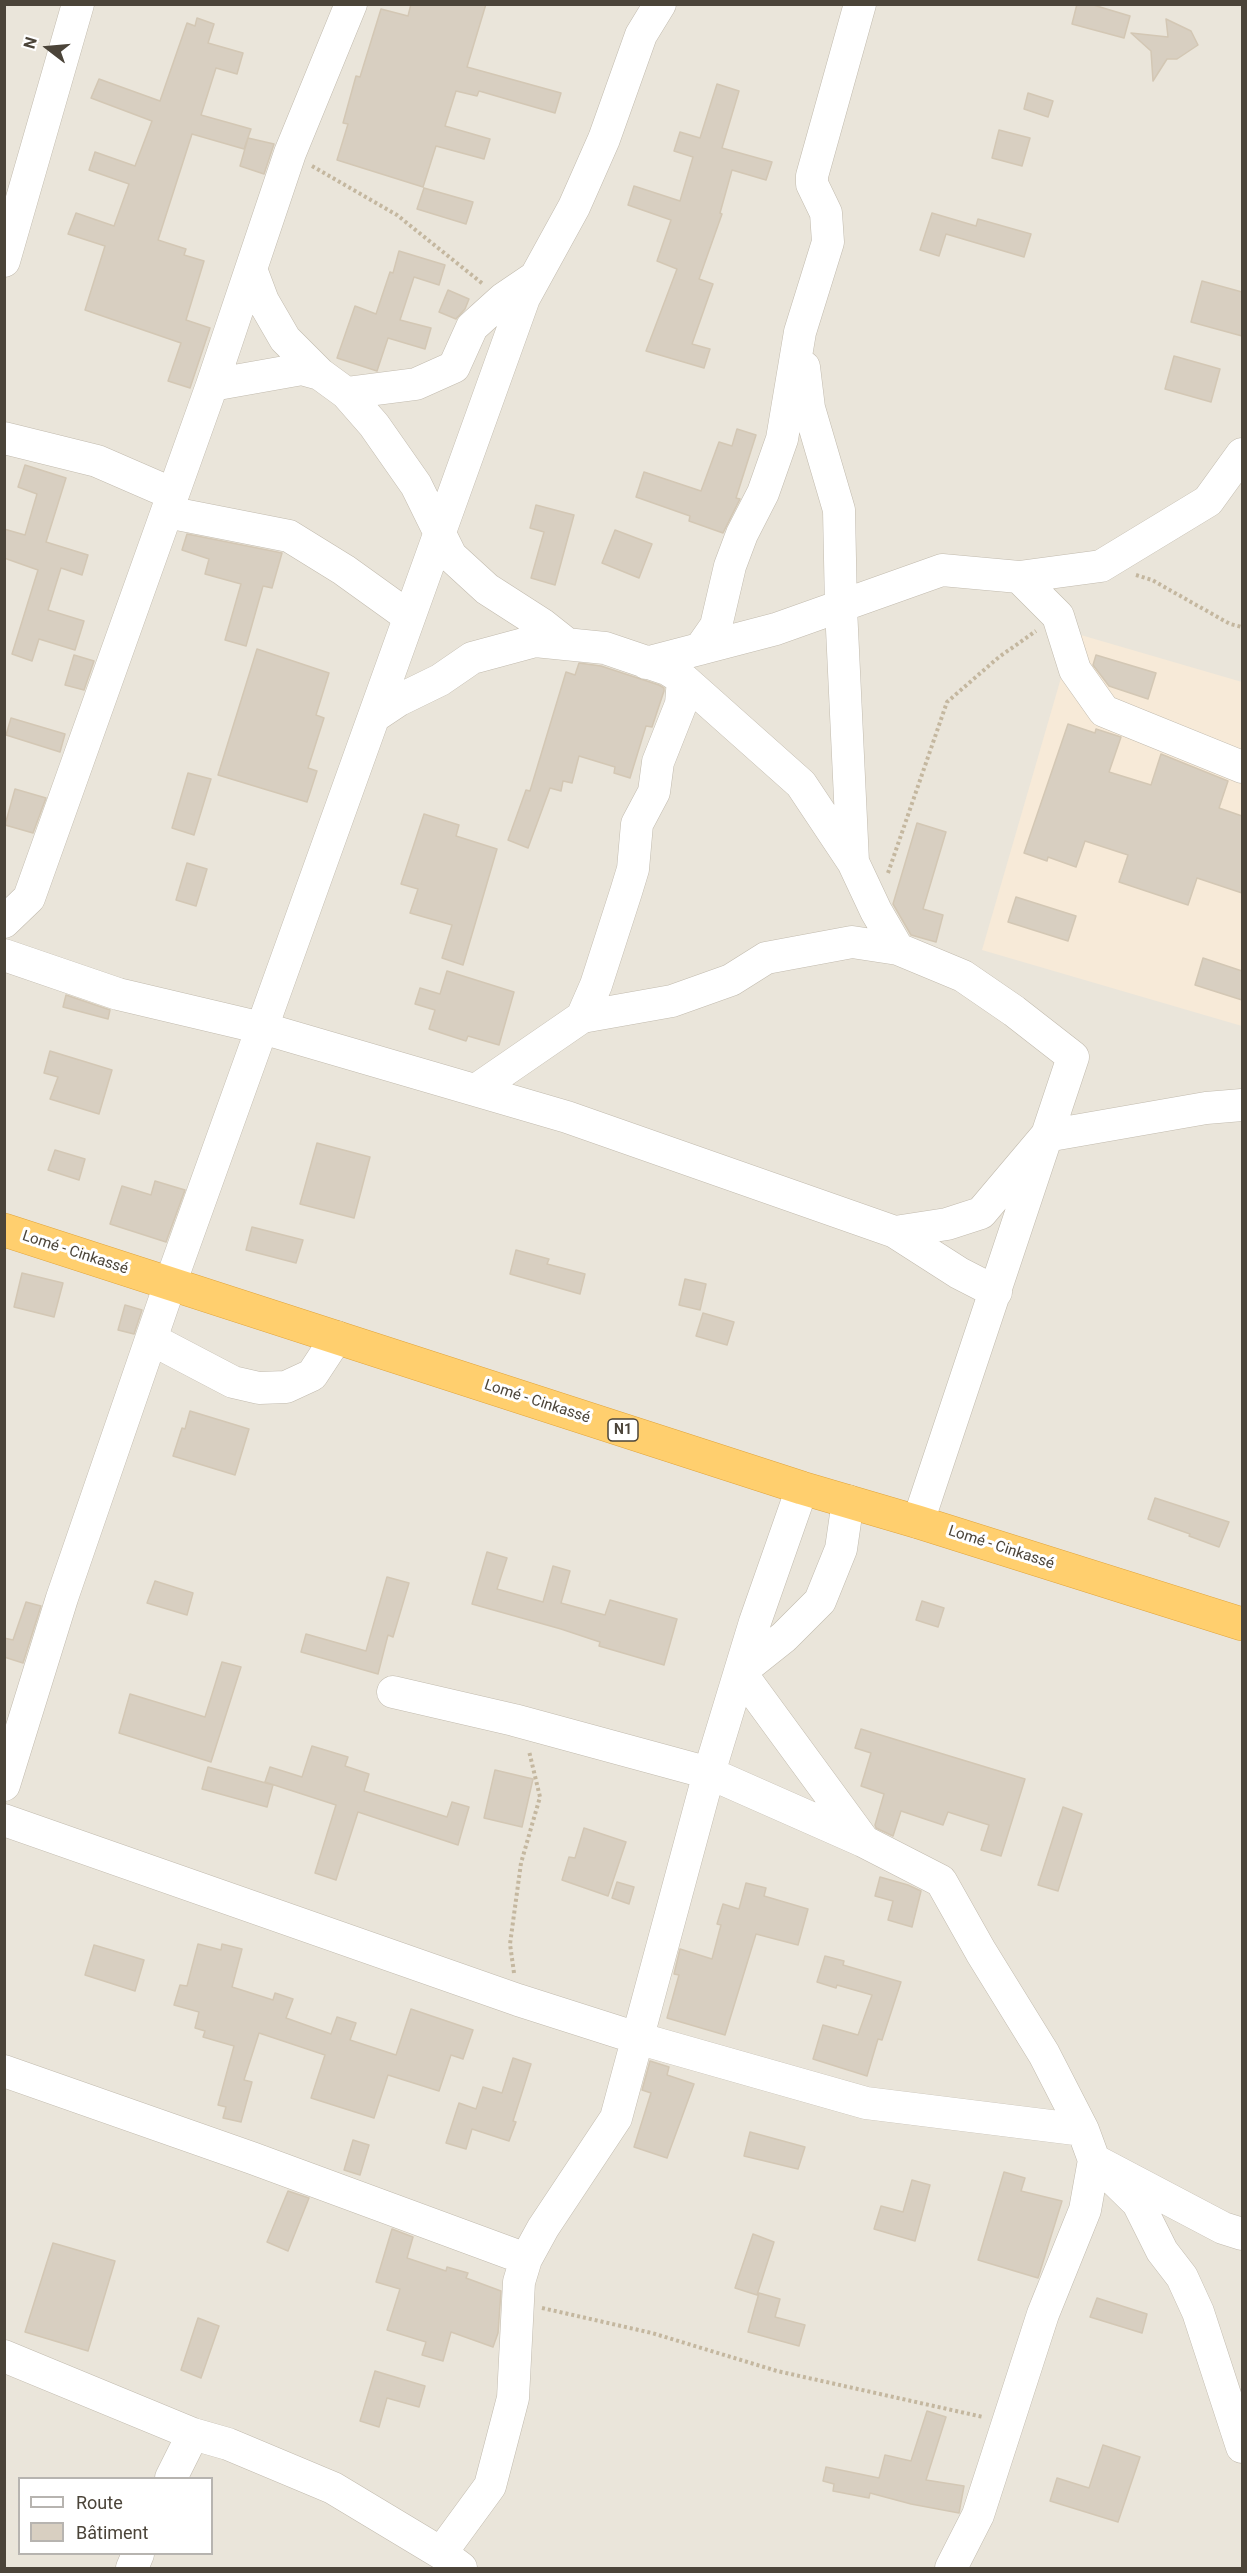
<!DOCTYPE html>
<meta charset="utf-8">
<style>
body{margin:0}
#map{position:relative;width:1247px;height:2573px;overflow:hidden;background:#f6f3ec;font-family:Roboto,sans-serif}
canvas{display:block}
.frame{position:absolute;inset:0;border:6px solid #4b4439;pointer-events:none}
.legend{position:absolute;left:18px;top:2477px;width:195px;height:78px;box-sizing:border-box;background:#fff;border:2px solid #b7b4b0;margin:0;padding:8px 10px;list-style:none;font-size:18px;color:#4b4439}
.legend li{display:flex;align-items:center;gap:12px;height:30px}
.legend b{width:30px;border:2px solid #b7b4b0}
.north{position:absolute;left:18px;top:18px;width:60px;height:60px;-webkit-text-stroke:4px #fff;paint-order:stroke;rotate:286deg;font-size:16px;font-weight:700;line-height:24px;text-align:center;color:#4b4439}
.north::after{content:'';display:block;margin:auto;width:21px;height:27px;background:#4b4439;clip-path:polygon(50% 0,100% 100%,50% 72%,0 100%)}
</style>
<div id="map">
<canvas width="1247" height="2573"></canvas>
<div class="frame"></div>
<ul class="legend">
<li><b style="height:8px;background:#fff"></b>Route</li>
<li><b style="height:16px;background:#d8cfc1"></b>Bâtiment</li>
</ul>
<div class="north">N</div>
</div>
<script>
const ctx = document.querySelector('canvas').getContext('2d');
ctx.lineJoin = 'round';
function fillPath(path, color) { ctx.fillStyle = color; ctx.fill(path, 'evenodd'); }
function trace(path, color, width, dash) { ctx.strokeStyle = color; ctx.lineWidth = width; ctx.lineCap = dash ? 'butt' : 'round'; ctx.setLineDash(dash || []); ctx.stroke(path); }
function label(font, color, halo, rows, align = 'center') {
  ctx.font = font + ' Roboto,sans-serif'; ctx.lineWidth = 6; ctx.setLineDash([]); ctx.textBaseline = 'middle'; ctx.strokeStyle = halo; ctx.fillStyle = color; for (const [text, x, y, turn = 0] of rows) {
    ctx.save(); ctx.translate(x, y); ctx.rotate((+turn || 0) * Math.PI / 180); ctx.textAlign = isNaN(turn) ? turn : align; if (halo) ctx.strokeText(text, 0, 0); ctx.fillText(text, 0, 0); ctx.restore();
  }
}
const residential = new Path2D(`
 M5,5H1242V2568H5ZM20,2478H212V2554H20Z`);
const commercial = new Path2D(`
 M1074,633L1242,682V1026L982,950Z`);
const building = new Path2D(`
 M411,4H486L467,67L561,93L555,113L479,91L477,96L456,91L445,126L490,139L484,159L436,146L423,187L337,160L348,124L343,123L356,76L360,77L381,9L408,16Z
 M1077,4H1090L1130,16L1124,38L1072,24Z
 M197,18L214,24L208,43L243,53L237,74L216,68L201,115L251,129L244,149L192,134L158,240L186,249L184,255L204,261L186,320L210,328L190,388L168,381L181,343L85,310L105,246L68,234L76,213L114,226L129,184L89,170L95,152L135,166L152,121L91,98L99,79L160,101L187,23L195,26Z
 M1166,19L1191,31L1198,45L1177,59H1167L1153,81L1151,51L1131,33L1168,37Z
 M717,84L739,91L722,148L772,162L766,180L732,170L720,213L722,214L699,279L713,284L692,344L710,349L704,368L646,351L677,269L657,261L671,220L628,205L634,186L680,201L693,157L674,151L680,132L700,138Z
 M1028,93L1053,101L1048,117L1024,109Z
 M999,130L1030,138L1022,166L992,158Z
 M248,138L274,144L264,174L240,166Z
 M424,188L473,202L466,224L417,209Z
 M932,213L976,226L978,219L1031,234L1024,257L946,234L939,256L920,250Z
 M399,251L445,265L439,285L414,277L400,320L431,328L425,349L388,338L377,371L337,358L355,306L376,314L390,272L393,273Z
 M1202,281L1242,292V336L1191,322Z
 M448,290L469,299L465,309L456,319L439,312Z
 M1174,356L1220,369L1211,402L1165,389Z
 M737,429L756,435L736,498L740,499L723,533L689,521L690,516L636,497L644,472L701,491L719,442L732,446Z
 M25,465L66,478L46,542L88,555L82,575L61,568L48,610L84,621L75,650L39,639L32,661L12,654L38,570L4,558V529L25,535L37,494L18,487Z
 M536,505L574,515L555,585L531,578L544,532L530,528Z
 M615,530L652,544L639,578L602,563Z
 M187,534L282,553L272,588L263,586L246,646L225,640L241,584L205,574L209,559L182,550Z
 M257,649L329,673L316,715L324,718L308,768L317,771L307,802L218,775Z
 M74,655L94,661L84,690L65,685Z
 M1096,655L1156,673L1148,699L1109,686L1093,665Z
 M579,663L601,666L659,685L664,688V691L652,727L646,726L630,778L614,773L615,767L579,756L572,783L563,781L561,791L550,788L528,848L508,840L526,790L530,791L566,672L575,675Z
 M11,718L65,734L60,752L6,735Z
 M1068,724L1095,733L1096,729L1121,737L1109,772L1151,785L1161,754L1228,781L1219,808L1242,816V893L1197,878L1188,905L1119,882L1128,855L1085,841L1076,867L1048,857L1047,861L1024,853Z
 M188,773L211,779L194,835L172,828Z
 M15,789L46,798L33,833L5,825Z
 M424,814L459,825L456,836L497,849L463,965L442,958L452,925L410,913L418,889L401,884Z
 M917,823L946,832L923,909L943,915L936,942L911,935L893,904Z
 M187,863L207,869L196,906L176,900Z
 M1016,897L1076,916L1068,941L1008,922Z
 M1203,958L1242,971V1000L1195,985Z
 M447,971L514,992L499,1045L468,1036L466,1041L429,1029L435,1010L415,1004L420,988L440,994Z
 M66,995L110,1010L108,1019L63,1007Z
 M50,1051L112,1070L99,1114L50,1099L58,1077L44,1073Z
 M317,1143L370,1157L354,1218L300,1204Z
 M55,1150L85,1159L79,1180L48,1170Z
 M155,1181L185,1190L166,1242L110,1224L122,1186L151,1195Z
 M252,1227L303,1240L296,1263L246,1250Z
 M516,1250L549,1259L547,1264L585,1274L580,1294L510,1274Z
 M22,1273L63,1283L54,1317L14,1307Z
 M685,1279L706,1284L700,1310L679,1305Z
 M125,1305L142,1310L134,1334L118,1330Z
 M703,1313L734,1322L727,1345L696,1336Z
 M190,1411L249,1429L235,1475L173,1456L182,1428L185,1429Z
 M1155,1498L1229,1522L1219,1547L1189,1536L1190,1534L1148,1519Z
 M487,1552L507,1558L497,1589L543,1602L553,1566L570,1571L561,1603L605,1615L610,1600L677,1619L664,1665L599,1646L600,1642L561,1629L472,1604Z
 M387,1577L409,1583L393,1637L388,1635L378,1674L301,1652L306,1634L366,1651Z
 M155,1581L193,1593L187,1615L147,1603Z
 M922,1601L944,1608L938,1627L916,1620Z
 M26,1602L41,1606L23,1663L4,1657V1638L13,1640Z
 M222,1662L241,1667L211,1762L119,1733L130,1694L205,1717Z
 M861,1729L1025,1779L1001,1856L981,1850L989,1825L948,1812L943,1825L901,1811L893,1836L876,1828L875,1825L884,1794L861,1786L871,1753L855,1748Z
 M312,1746L348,1757L345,1766L369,1774L364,1791L447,1817L452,1802L469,1807L458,1845L358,1812L336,1880L315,1873L336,1805L265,1782L270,1767L302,1777Z
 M208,1767L273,1785L267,1807L202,1789Z
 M495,1770L533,1779L522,1827L484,1818Z
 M1063,1807L1082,1814L1058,1891L1038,1885Z
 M584,1828L626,1842L608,1896L562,1880L569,1857L575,1858Z
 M880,1877L908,1885L921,1891L912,1927L888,1920L893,1901L875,1896Z
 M617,1882L634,1887L629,1904L612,1898Z
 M746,1883L766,1888L764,1896L808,1909L798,1945L756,1934L725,2035L667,2018L679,1975L674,1974L680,1949L712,1959L721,1925L717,1924L723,1904L739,1909Z
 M198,1944L221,1950L222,1944L242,1949L232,1987L273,2000L275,1993L293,1999L286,2018L331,2034L337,2017L356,2023L350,2040L396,2055L411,2009L473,2030L463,2059L451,2055L439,2091L388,2075L374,2118L311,2098L325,2055L259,2033L244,2080L252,2082L241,2122L223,2118L226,2107L218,2105L234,2046L203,2037L205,2031L195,2028L199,2012L174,2005L180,1985L187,1986Z
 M94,1945L144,1960L135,1991L85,1975Z
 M825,1956L844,1961L843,1965L901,1982L882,2040L878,2039L867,2076L813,2059L823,2025L858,2035L872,1995L837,1985L836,1988L817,1982Z
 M513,2058L531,2064L513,2121L516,2122L509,2141L472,2129L466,2149L446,2143L459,2103L476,2109L483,2087L502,2093Z
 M650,2061L669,2067L667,2075L694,2084L667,2158L634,2147L651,2093L642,2090Z
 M750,2132L805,2147L798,2169L744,2156Z
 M353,2140L369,2145L360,2175L344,2170Z
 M1004,2172L1025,2178L1021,2191L1062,2201L1038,2278L978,2260Z
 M912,2180L930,2185L915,2241L874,2229L881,2206L903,2212Z
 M288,2191L309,2198L288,2251L267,2242Z
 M392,2229L413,2237L407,2258L446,2271L447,2267L468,2273L466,2278L501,2291L498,2333L493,2347L451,2332L443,2361L422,2355L426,2342L387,2330L400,2289L376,2282Z
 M753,2234L774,2242L757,2295L735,2288Z
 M53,2243L115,2261L88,2351L25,2332Z
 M759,2293L780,2299L775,2317L805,2325L799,2346L748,2332Z
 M1097,2298L1147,2314L1142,2333L1090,2317Z
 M198,2318L219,2326L201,2378L181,2370Z
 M375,2371L425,2386L419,2407L387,2398L379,2427L360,2421Z
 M927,2411L946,2417L926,2480L964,2486L959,2513L911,2504L870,2493L869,2498L833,2491L834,2484L823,2481L826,2467L879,2478L885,2455L911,2461Z
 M1103,2445L1140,2457L1118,2522L1050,2501L1057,2478L1089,2488Z`);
const path = new Path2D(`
 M312,166L397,215L483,284
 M1136,575L1152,580L1230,624L1242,627
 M888,873L947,702L999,657L1036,631
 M514,1973L510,1944L521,1863L540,1797L529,1751
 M542,2308L652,2333L777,2371L983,2417`);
const minor = new Path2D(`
 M4,261L78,4
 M251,269L263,301L285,339L320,374
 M804,367L809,408L839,510L841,608L853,862
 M212,385L302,369L320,374L346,393L374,425L416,485L451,556L487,589L543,625L567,644
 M346,393L416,384L454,367L472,327L503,299L534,278
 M4,438L97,461L173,494
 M167,512L289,536L344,570L408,616
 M1019,577L1101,566L1208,501L1242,454
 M700,649L716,626L730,566L742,534L763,493L782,439L800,332L828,242L826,213L812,184V176L860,4
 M646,663L776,629L942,570L1019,577L1058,616L1075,670L1104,711L1242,767
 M683,679L801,784L853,862L876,911L898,949
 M375,716L399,700L440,680L472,658L535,641L605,648L667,669L683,679L681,704L658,762L654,792L637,824L633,869L626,892L596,985L582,1017
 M4,922L29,898L212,385L290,153L351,4
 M4,955L118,994L262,1028L567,1117L895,1232L959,1273L996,1292
 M476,1090L582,1017L672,1001L731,980L766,958L852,942L898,949L963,976L1014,1011L1073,1057L918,1522
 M895,1232L947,1224L981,1213L1046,1136L1206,1108L1242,1105
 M151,1339L233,1382L259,1388L286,1387L312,1375L337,1337
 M848,1501L841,1549L820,1601L784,1637L740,1672L863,1840
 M393,1692L514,1720L709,1773L863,1841L941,1881L981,1952L1044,2054L1083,2130L1094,2160L1138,2203L1162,2251L1182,2277L1198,2312L1242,2447
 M4,1785L62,1598L170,1284L524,298L574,207L604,139L641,35L660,4
 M4,1820L518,2000L637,2038L866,2103L1083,2130
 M4,2071L252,2158L526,2259
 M4,2356L193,2434L228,2444L333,2488L441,2553L461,2568
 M171,2478L193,2434
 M441,2553L490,2486L513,2398L519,2282L526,2259L543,2228L616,2118L709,1773L755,1622L802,1488
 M132,2568L138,2554
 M951,2568L978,2515L1043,2314L1085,2210L1094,2160L1223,2228L1242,2234`);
const highway = new Path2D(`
 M4,1230L802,1488L918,1522L1242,1624`);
const shields = [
 [623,1430,30]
];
const shieldNames = [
 ["N1",623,1430]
];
const streetNames = [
 ["Lomé - Cinkassé",75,1253,18],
 ["Lomé - Cinkassé",537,1402,18],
 ["Lomé - Cinkassé",1001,1548,18]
];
fillPath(residential, '#eae5da');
fillPath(commercial, '#f7ead8');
fillPath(building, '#d8cfc1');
trace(building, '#d3c7b4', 1.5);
trace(minor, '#c2bbae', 33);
trace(highway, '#e0a43c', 34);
trace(path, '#c4b79f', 4, [3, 3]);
trace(minor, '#fff', 32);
trace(highway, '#ffcf6e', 33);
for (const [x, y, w] of shields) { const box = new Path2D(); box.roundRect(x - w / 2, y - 11, w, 22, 4.5); ctx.fillStyle = '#fff'; ctx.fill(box); trace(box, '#4b4439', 1.5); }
label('bold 14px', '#4b4439', null, shieldNames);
label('15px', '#4b4439', '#fff', streetNames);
</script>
